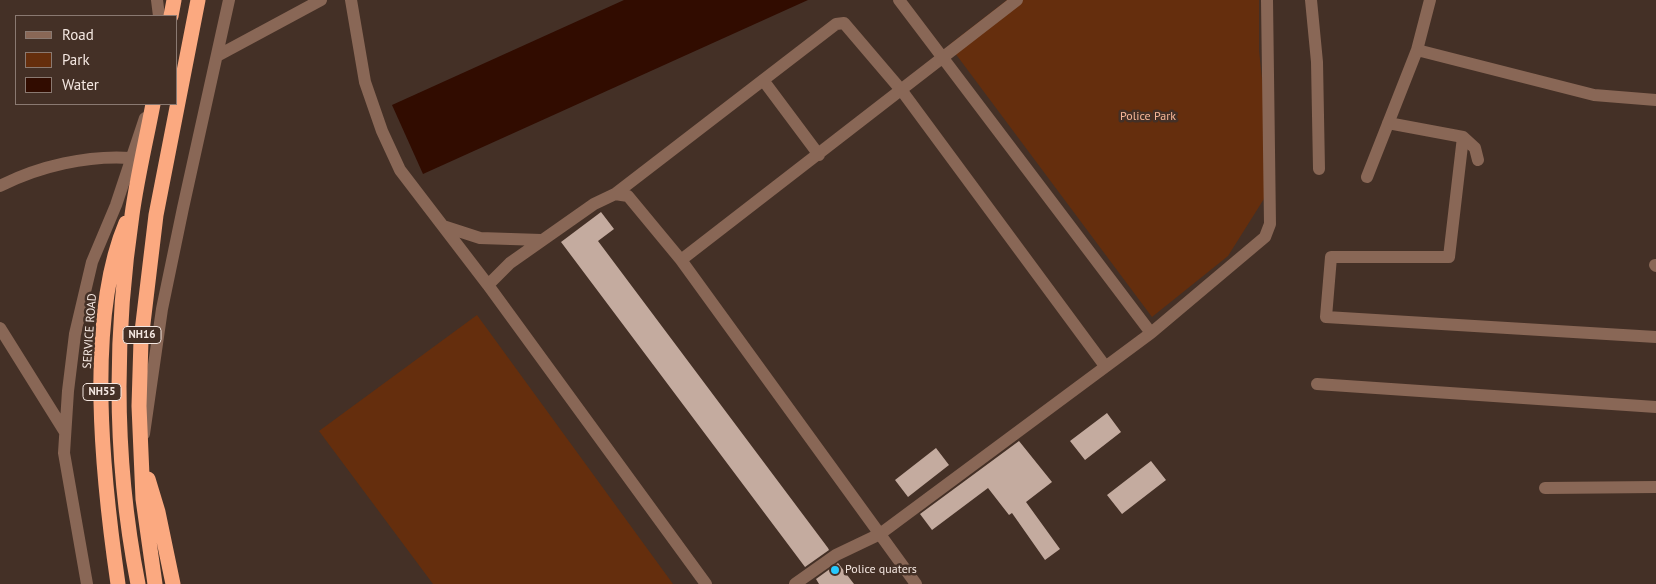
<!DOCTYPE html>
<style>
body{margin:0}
#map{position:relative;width:1656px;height:584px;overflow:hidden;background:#443026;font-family:"PT Sans",sans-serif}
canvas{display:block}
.legend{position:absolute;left:15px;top:15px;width:162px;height:90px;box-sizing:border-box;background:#443026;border:1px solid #8a7971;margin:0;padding:6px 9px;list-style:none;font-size:15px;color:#f4e7e1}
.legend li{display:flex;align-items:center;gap:10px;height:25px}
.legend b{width:25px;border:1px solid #8a7971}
</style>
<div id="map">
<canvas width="1656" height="584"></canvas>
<ul class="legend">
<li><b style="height:6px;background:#896756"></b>Road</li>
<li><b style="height:14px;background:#652e0d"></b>Park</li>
<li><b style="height:14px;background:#310c00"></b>Water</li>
</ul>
</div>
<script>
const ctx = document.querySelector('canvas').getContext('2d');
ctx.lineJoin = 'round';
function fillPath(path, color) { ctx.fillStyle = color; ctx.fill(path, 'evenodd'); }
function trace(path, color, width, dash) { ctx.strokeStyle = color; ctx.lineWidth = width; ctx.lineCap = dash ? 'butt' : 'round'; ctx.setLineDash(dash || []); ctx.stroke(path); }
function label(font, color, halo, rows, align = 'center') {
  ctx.font = font + ' "PT Sans",sans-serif'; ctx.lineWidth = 5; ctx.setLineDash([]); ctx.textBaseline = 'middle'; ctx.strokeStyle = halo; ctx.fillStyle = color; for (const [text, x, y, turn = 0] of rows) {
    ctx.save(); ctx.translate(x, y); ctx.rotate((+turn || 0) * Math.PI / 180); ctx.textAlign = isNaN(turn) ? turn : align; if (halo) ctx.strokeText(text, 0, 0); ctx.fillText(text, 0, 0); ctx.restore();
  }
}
const green = new Path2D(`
 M1007,0H1259V51L1263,88L1267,194L1228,256L1152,317L949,45Z
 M477,315L673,584H433L319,431Z`);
const water = new Path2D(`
 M624,0H808L423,174L392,105Z`);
const building = new Path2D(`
 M601,212L614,229L598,241L828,548L829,550L805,567L561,242Z
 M1107,413L1121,432L1085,460L1070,441Z
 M1019,441L1052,482L1026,502L1060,549L1045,560L1012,513L1009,515L988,488L932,530L920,514Z
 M936,448L949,465L908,497L895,480Z
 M1151,461L1166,480L1122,514L1107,495Z
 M838,563L854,584H819L816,579Z`);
const minor = new Path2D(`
 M157,0L159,16
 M351,0L365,82L382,131L400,170L488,285L706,584
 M899,0L1151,333
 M1311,0L1317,62L1319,169
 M1430,0L1417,50L1594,95L1656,100
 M217,56L321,0
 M763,80L819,155
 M1388,123L1463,137L1475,148L1478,160
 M1463,137L1449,257H1331L1326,317L1656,337
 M1367,177L1417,50
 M0,186C39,166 88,155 131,158
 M615,194L836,24L844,23L902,91L1105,366
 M443,226L480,238L541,240
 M681,260L1017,0
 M1655,265L1656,266
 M488,285L510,263L594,204L615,194L628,196L681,260L916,584
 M0,328L65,432
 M1317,384L1656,407
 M144,434L162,309L183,208L229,0
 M1545,488L1656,487
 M87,584L64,453L68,391L75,334L92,262L116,205L145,118
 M795,584L836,555L880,534L1151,333L1265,237L1270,224L1267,0`);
const highway = new Path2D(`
 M171,16L174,0
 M148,479L158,512L173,584
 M118,584C103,481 85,320 126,223
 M138,584C114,463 114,337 132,215C137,178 146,141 153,104
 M155,584L143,499L139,406L141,340L156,215L198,0`);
const markers = [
 [835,570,5,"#26c9fe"]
];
const shields = [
 [142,335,38],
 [102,392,38]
];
const shieldNames = [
 ["NH16",142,335],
 ["NH55",102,392]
];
const parkNames = [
 ["Police Park",1148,117]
];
const streetNames = [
 ["SERVICE ROAD",90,331,-86]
];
const poiNames = [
 ["Police quaters",845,570]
];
fillPath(green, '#652e0d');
fillPath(water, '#310c00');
fillPath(building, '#c4ab9f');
trace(minor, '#896756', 12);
trace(highway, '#fba980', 15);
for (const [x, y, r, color] of markers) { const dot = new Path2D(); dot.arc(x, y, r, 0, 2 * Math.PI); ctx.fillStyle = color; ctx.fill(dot); trace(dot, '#443026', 2); }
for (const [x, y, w] of shields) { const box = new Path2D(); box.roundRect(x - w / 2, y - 8.5, w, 17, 4); ctx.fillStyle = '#443026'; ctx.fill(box); trace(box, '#f4e7e1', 1); }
label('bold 11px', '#f4e7e1', null, shieldNames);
label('12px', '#f6b798', '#443026', parkNames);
label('12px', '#f4e7e1', '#443026', streetNames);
label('12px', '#f4e7e1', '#443026', poiNames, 'left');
</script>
